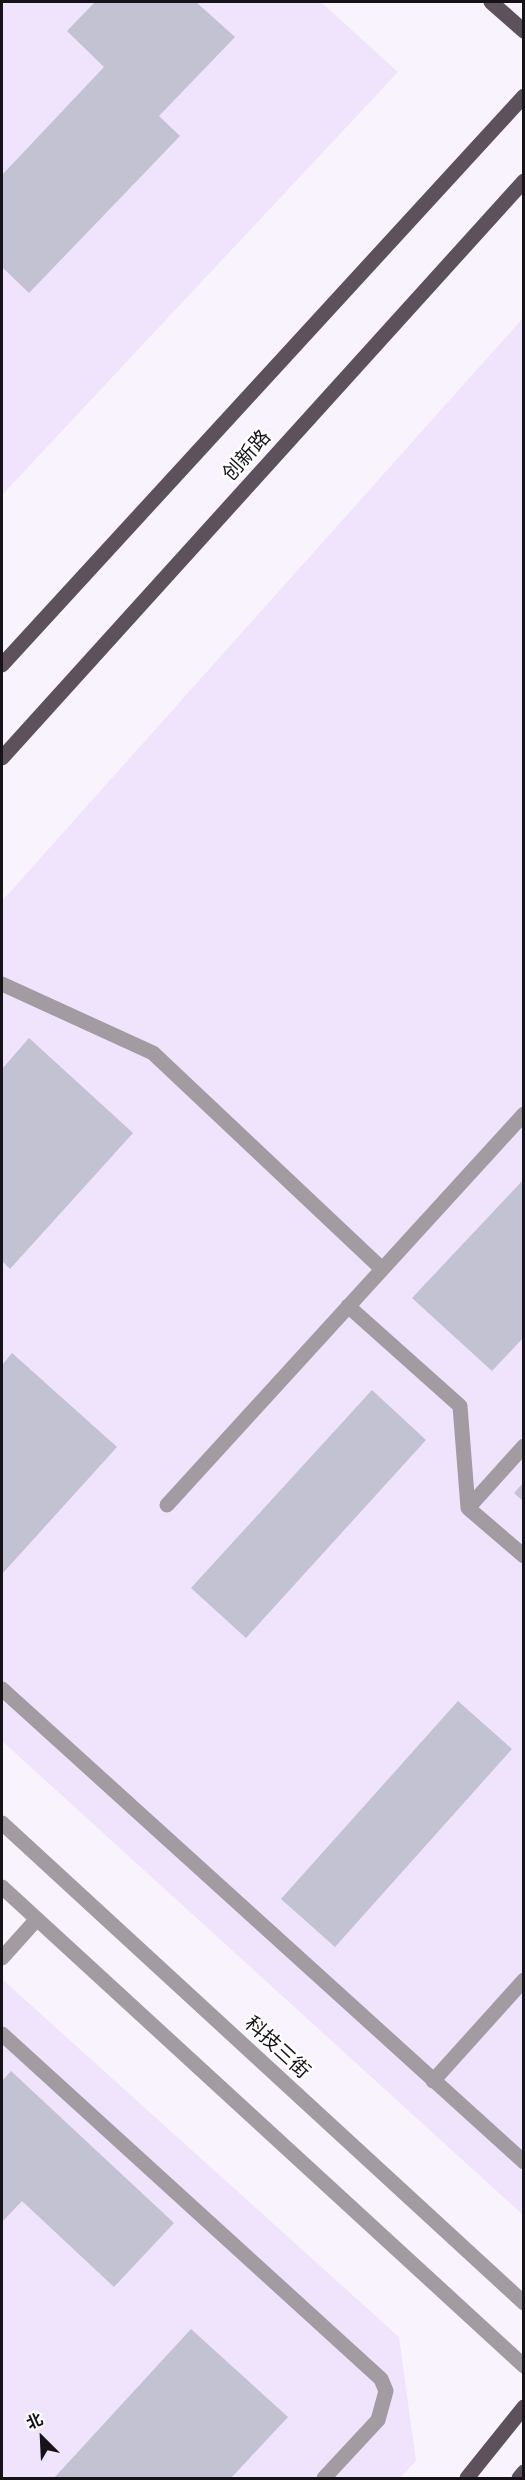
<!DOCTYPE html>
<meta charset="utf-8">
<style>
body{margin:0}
#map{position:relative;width:525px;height:2480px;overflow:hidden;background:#f9f3fe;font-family:Karla,"Noto Sans SC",sans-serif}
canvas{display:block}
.frame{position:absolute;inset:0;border:3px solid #151218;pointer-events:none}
.north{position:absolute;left:12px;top:2408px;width:60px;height:60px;-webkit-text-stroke:4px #fff;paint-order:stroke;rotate:336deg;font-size:16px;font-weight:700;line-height:24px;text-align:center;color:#151218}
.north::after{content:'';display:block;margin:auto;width:21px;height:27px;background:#151218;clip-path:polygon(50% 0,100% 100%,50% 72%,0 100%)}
</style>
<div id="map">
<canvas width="525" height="2480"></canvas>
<div class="frame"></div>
<div class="north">北</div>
</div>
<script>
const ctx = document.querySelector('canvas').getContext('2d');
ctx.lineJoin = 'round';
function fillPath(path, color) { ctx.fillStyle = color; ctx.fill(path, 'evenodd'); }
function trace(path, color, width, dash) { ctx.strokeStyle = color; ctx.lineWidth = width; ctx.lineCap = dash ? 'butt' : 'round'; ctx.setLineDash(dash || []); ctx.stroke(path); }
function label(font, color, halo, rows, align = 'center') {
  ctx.font = font + ' Karla,"Noto Sans SC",sans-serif'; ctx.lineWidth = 5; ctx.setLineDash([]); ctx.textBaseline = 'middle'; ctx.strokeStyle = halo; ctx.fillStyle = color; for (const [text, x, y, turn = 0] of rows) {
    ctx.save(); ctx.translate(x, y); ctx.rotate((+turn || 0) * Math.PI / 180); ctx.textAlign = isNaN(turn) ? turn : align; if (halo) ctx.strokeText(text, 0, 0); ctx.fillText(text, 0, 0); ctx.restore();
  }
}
const built = new Path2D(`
 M2,2H321L398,72L2,495Z
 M523,318V2215L2,1741V901Z
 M2,1979L399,2337L416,2461L400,2478H2Z`);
const building = new Path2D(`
 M95,2H196L235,37L159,116L180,136L29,293L2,267V175L104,67L67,31Z
 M29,1038L133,1133L10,1269L2,1261V1069Z
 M524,1179V1337L492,1371L412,1298Z
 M12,1353L117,1447L2,1574V1365Z
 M372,1390L426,1440L246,1638L191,1588Z
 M524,1482V1502L514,1493Z
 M458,1701L512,1749L335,1947L281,1899Z
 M11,2071L174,2223L114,2287L22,2201L2,2222V2081Z
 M191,2329L288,2417L231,2478H54Z`);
const minor = new Path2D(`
 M2,984L153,1053L382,1269
 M348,1306L460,1406L468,1508L524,1556
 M167,1505L524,1114
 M468,1508L524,1446
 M2,1689L524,2162
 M2,1823L524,2303
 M2,1887L524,2366
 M2,1958L37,1919
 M2,2034L381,2379L386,2391L378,2420L324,2478
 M433,2081L524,1980`);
const major = new Path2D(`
 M491,2L524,31
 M2,665L524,96
 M2,758L524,181
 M467,2478L524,2407
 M519,2478L524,2472`);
const streetNames = [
 ["创新路",247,456,-48],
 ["科技三街",277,2048,43]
];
fillPath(built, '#f0e4fc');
fillPath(building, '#c2c2d3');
trace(minor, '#a29ba1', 15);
trace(major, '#5d525c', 15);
label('20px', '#151218', '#fff', streetNames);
</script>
